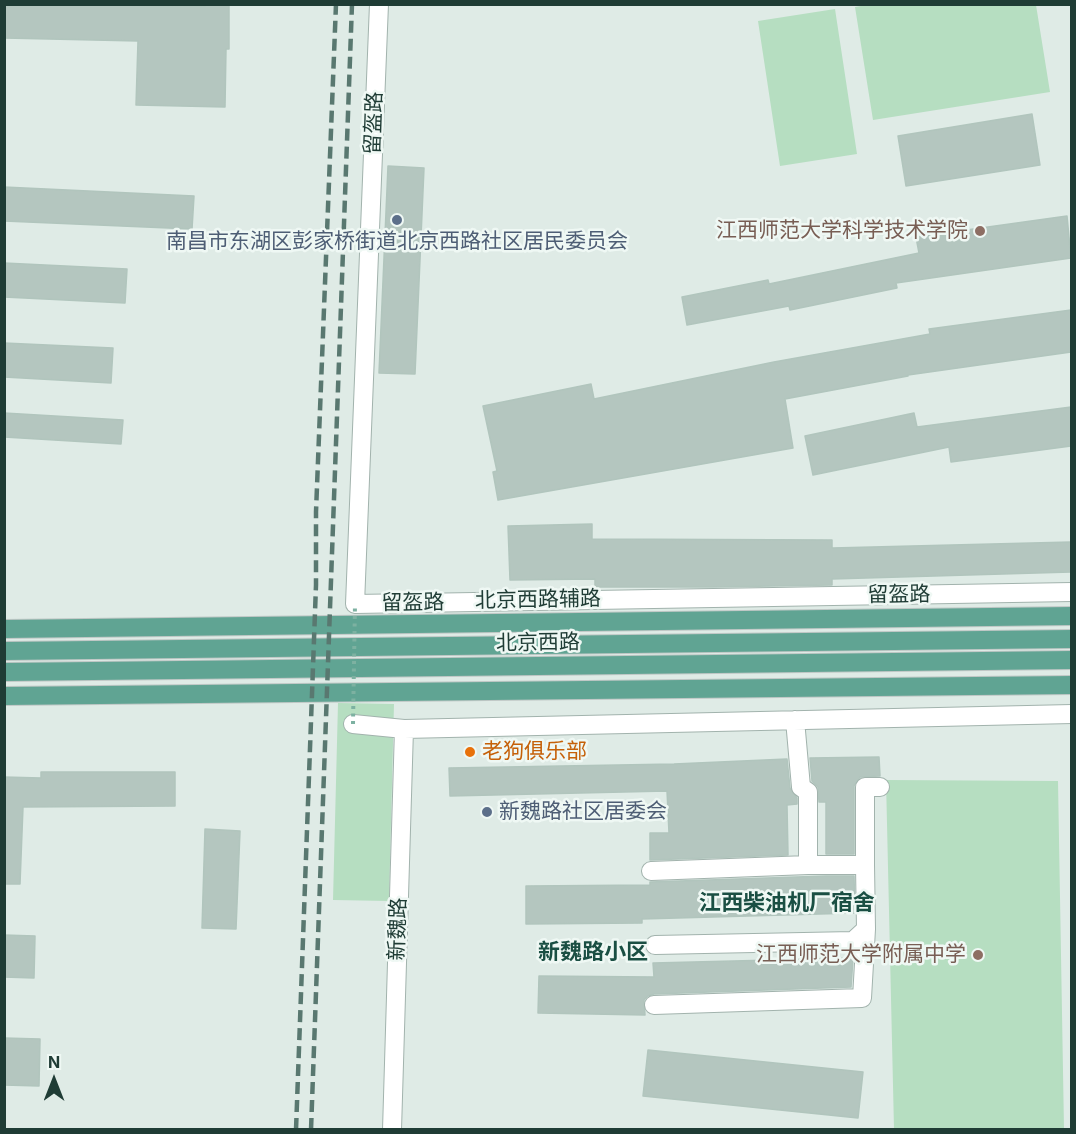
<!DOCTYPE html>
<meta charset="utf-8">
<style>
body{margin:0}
#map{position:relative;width:1076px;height:1134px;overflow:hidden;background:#dfebe6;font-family:Inter,sans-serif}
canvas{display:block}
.frame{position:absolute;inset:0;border:6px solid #1f3c35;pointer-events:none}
.north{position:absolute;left:24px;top:1050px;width:60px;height:60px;-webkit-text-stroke:4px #eff8f4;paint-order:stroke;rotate:0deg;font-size:16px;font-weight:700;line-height:24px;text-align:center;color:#1f3c35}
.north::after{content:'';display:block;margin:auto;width:21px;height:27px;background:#1f3c35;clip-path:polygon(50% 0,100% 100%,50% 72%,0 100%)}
</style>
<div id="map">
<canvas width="1076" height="1134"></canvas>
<div class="frame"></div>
<div class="north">N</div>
</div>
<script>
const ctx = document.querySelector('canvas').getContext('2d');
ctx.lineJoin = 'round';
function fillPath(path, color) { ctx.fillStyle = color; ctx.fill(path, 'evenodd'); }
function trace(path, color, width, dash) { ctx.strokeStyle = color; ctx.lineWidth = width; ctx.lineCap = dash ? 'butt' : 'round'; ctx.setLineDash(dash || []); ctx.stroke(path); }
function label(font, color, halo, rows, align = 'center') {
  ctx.font = font + ' Inter,"Noto Sans SC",sans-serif'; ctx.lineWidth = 5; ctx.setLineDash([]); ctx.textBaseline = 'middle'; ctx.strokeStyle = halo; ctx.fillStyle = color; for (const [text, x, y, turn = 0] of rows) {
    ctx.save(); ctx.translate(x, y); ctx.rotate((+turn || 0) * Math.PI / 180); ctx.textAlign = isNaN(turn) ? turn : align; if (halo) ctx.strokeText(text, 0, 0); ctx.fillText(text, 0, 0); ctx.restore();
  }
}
const green = new Path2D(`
 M872,4L1036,5L1050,92L873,120L855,7Z
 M835,9L857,154L780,166L758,21Z
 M338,703L394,704L389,901L333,900Z
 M886,780L1058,781L1064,1129H894Z`);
const building = new Path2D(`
 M4,4L205,6V4H229V49H226L225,107L136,105L138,41L4,38Z
 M1032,114L1040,165L906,186L898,136Z
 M388,166L424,168L415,374L379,373Z
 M4,187L194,196L192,229L4,221Z
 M1067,216L1071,258L896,283L897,288L790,310L789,306L687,325L682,297L768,280L769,284L919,253L916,237Z
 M4,263L127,269L125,303L4,297Z
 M1071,310V352L908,375V376L785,399L793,448L498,500L493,472L497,471L483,406L591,384L594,399L774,362L930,334L929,329Z
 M4,343L113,348L111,383L4,377Z
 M1071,407V446L951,462L949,447L813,475L805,436L914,413L917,427Z
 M4,413L123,420L121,444L4,437Z
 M592,524V539L832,540V548L1071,542V572L832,579V585L713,587H595V579L510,580L508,526Z
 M879,757L880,776L860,777L854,786V854H826V802H819L818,787L812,781L810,758Z
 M787,759L790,788L797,798V804L787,805L788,855L650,860V833H669L667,791L450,796L449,768L674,764Z
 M41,772H175V806L23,807L20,884H4V777L41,778Z
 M205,829L240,831L236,929L202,928Z
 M826,876H854L855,913L642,919V923L526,924V886L650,885V882Z
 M4,935L35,936L34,978L4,977Z
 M853,958L851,987L654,994L648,996L644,1000L645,1015L538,1013L539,976L654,977L653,963Z
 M4,1038L40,1039L39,1086L4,1085Z
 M648,1050L863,1072L858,1118L643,1096Z`);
const minor = new Path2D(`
 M379,4L355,604L1072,592
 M795,720L801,787L808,792V865H865V787H880
 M353,724L404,729L1072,714
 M651,871L808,865
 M655,945L853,941L866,929L865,865
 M654,1005L862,998L866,929
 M392,1130L404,729`);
const major = new Path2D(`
 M4,629L1072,616
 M4,651L1072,639
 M4,672L1072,660
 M4,696L1072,685`);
const rail = new Path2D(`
 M296,1130L316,585V512L336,4
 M311,1130L352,4`);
const pathBridge = new Path2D(`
 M353,724L355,604`);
const markers = [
 [397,220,6,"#5c6f8a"],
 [980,231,6,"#8d6e63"],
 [470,752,6,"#e8710a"],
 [487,812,6,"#5c6f8a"],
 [978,955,6,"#8d6e63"]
];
const streetNames = [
 ["留盔路",374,123,-88],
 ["留盔路",899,595,-1],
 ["北京西路辅路",538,600,-1],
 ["留盔路",413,603,-1],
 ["北京西路",538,643,-1],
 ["新魏路",398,929,-88]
];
const educationNames = [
 ["江西师范大学科学技术学院",968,231],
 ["江西师范大学附属中学",966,955]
];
const serviceNames = [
 ["南昌市东湖区彭家桥街道北京西路社区居民委员会",397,242],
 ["新魏路社区居委会",499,812,"left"]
];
const foodNames = [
 ["老狗俱乐部",482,752]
];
const neighbourhoodNames = [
 ["江西柴油机厂宿舍",787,903],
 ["新魏路小区",593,952]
];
fillPath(green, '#b6dec1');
fillPath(building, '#b4c6bf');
trace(building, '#b1c5bd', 1.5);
trace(minor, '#a2b3ad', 20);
trace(major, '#c0c8c6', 20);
trace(minor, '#fff', 18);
trace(major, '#60a493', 18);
trace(rail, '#597870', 4.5, [12, 6]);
trace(pathBridge, '#7db1a1', 4, [3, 4.5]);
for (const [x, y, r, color] of markers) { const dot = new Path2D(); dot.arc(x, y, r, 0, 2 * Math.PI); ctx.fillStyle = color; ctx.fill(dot); trace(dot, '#eff8f4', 2); }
label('21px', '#1f3c35', '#eff8f4', streetNames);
label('21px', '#785e54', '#eff8f4', educationNames, 'right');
label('21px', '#4e5e75', '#eff8f4', serviceNames);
label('21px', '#c56008', '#eff8f4', foodNames, 'left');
label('bold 22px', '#1a4f43', '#eff8f4', neighbourhoodNames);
</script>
